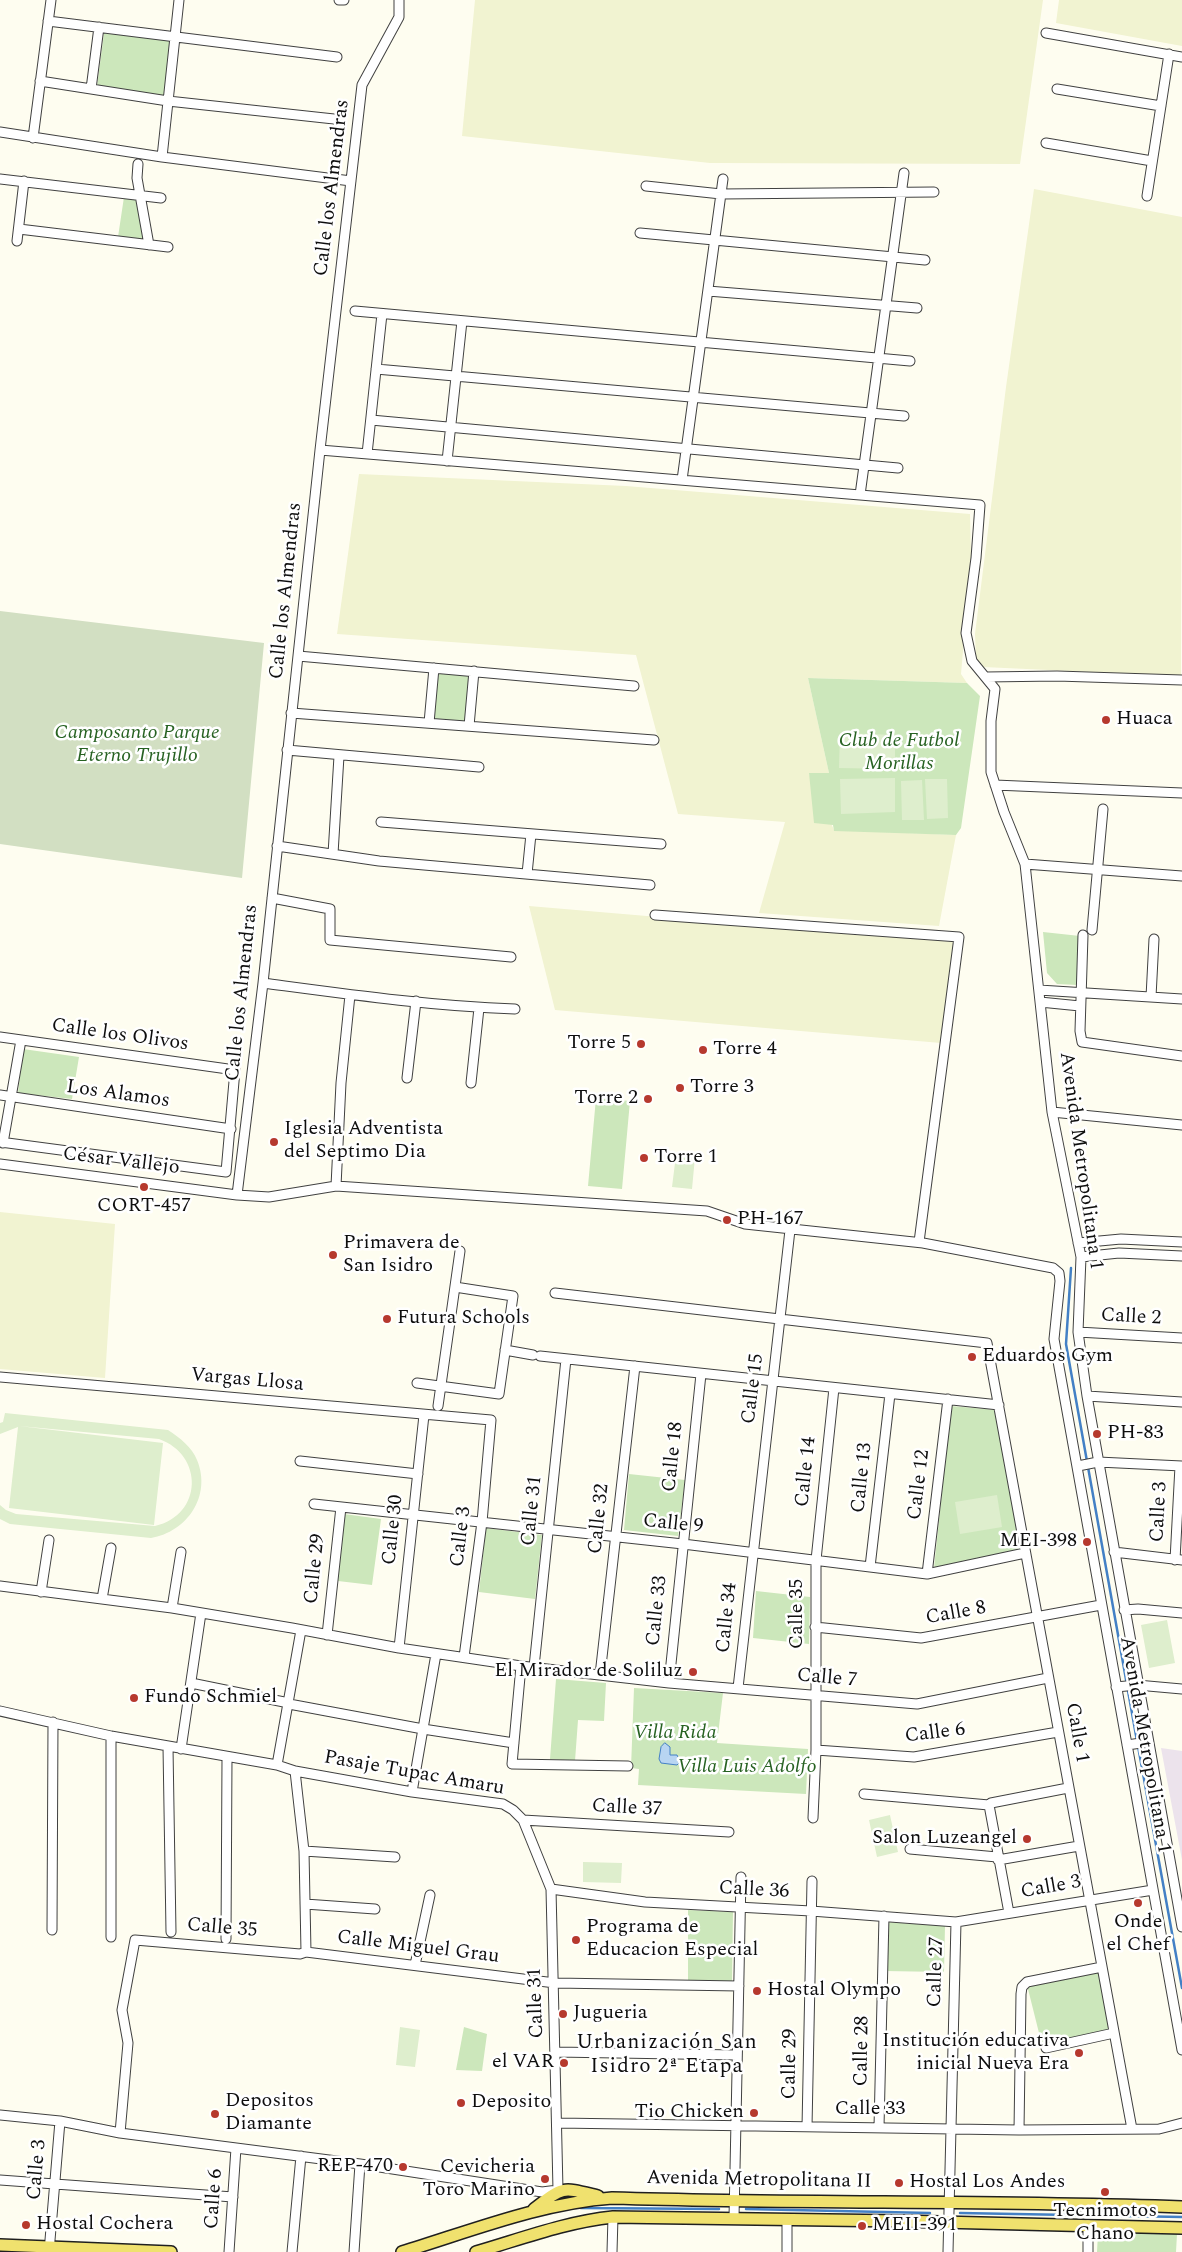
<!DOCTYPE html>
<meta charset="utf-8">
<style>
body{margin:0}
canvas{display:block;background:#fefdf0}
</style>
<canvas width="1182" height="2252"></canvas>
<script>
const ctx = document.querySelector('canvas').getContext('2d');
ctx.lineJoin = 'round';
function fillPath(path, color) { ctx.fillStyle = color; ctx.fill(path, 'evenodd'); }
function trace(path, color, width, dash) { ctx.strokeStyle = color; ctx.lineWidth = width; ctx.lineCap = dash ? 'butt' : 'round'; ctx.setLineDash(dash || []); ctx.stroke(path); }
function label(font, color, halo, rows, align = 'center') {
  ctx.font = font + ' Spectral,serif'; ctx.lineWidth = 5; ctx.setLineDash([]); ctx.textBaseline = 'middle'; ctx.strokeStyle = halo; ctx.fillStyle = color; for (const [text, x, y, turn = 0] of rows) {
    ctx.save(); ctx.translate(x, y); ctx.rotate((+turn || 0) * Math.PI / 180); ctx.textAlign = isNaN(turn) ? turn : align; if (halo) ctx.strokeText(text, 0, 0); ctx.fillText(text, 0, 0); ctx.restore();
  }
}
const industrial = new Path2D(`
 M1161,1748L1182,1751V1860Z`);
const farmland = new Path2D(`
 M475,0H1043L1020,164L710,163L462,136Z
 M1059,0H1182V46L1056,23Z
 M1034,189L1182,217L1181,676L983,667L976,659L975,634L1006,387Z
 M359,474L626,486L970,514L971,558L961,674L967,683L808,678L829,773L809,774L834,830L956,835L939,926L759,913L785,822L678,814L636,655L337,634Z
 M529,906L953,942L941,1043L555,1010Z
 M0,1212L115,1224L105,1378L0,1369Z`);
const green = new Path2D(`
 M104,33L172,40L167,97L97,86Z
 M124,197L138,199L145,240L118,237Z
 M439,671L470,675L466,722L433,719Z
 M808,678L967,683L980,696L961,828L956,835L834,831L833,825L814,823L809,773H829Z
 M1043,932L1080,936L1077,985L1057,984L1047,973Z
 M23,1049L79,1057L72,1099L18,1093Z
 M596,1098L630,1101L622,1189L588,1186Z
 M951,1406L997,1410L1020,1552L934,1568Z
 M629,1474L685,1480L678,1536L624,1530Z
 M344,1514L381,1519L372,1585L338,1581Z
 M486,1528L542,1535L535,1599L479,1592Z
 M756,1591L810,1597L809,1644L753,1638Z
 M556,1679L606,1683L604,1721L578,1720L575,1761L550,1759Z
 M634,1688L723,1693L717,1743L808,1749L806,1794L638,1785L639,1769L631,1768Z
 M688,1910L733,1912L732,1982L688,1980Z
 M886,1922L945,1926L944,1972L884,1971Z
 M1098,1970L1111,2032L1042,2045L1027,1985Z
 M464,2027L487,2034L482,2071L456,2070Z
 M1098,2233L1177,2234L1176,2252H1097Z`);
const cemetery = new Path2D(`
 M0,611L264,643L242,878L0,844Z`);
const pitch = new Path2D(`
 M840,733L895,735V769L839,768Z
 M895,778V812L841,814L840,779Z
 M925,779H947L948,818L927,819Z
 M922,780L924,820H902L901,781Z
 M676,1155L695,1157L692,1189L672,1187Z
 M5,1413L168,1430C180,1438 192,1447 197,1460C212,1496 187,1532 151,1538L10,1524L0,1519V1505L6,1510L16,1514L155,1526C203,1515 204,1455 159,1439L19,1426L163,1443L154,1525L9,1508L18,1427L0,1434V1423L3,1422Z
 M997,1495L1002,1527L960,1534L955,1502Z
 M1167,1620L1175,1663L1149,1668L1141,1625Z
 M890,1815L898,1852L877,1857L869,1820Z
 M583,1862L622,1863L621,1883L583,1882Z
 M400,2027L420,2030L415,2067L396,2065Z`);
const water = new Path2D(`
 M665,1743L670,1747V1755H677L680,1762L677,1765L661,1763L659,1759L661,1747Z`);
const stream = new Path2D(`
 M1071,1268L1066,1344L1137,1741
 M1138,1746L1182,1988
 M579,2205L581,2208L719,2209
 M746,2209L930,2213
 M960,2213L1182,2217`);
const minor = new Path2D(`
 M339,0H344
 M48,21L337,57
 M1046,33L1182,57
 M40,81L168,101L334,119
 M91,89L99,27
 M1057,89L1161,106
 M0,132L162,157L351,181
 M33,138L51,0
 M1046,143L1152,161
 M162,157L179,0
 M138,164L137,178L149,245
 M0,179L161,198
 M646,186L721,194L934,192
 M1147,196L1169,54
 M19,229L168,247
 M640,233L925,260
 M17,241L24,181
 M708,291L917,308
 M355,311L910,361
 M376,369L904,416
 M371,420L898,468
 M320,450L980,505L976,558L966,633L972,661L995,689L991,721V772L1004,812L1025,864L1052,1112L1081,1257L1078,1332L1087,1396L1182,1927
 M367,454L382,314
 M447,461L462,321
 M682,480L723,179
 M860,495L904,173
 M298,656L634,686
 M986,677L1057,676L1182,680
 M291,713L654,740
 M429,723L434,668
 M469,726L474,671
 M287,750L479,767
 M995,785L1182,793
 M381,822L661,844
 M277,846L379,861L650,885
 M333,854L339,756
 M1025,864L1182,876
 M527,874L531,834
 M272,898L330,909V940L511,957
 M655,915L959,937L919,1242
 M1092,930L1103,809
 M1083,935L1080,1031L1082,1042L1182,1056
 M263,983C346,994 430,1006 515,1009
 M1039,990L1182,999
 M1151,997L1154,939
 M1040,1002L1080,1006
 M0,1037L235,1070L226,1172L0,1142
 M407,1078L416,1001
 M471,1083L479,1008
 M0,1095L231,1129
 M1052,1112L1182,1125
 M3,1143L21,1040
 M0,1164L237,1195L269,1197L336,1186L707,1211L745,1224L923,1243L1053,1268L1059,1273L1060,1281L1054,1339L1182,2050
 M336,1186L341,1083L350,995
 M237,1195L263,983L320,450L362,85L399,17V0
 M1078,1243L1121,1239L1182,1242
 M1081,1257L1119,1253L1182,1256
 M555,1293L987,1343L1132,2129
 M1078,1332L1182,1338
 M505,1350L533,1355
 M540,1356L999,1405
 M0,1377L491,1420L482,1522L464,1657
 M417,1383L499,1394L513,1296L455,1287
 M1087,1396L1182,1402
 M438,1406L460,1251
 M300,1461L418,1474
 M1078,1466L1098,1462L1182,1466
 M314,1504L683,1544L927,1574L1025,1553
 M1114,1552L1182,1560
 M1175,1560L1180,1466
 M870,1567L890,1394
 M927,1574L948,1399
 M0,1586L172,1608L292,1628L399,1648L521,1666L669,1683L917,1704L1048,1678
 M41,1592L49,1540
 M102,1599L111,1548
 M172,1608L181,1552
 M1124,1610L1138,1609L1182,1613
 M815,1627L921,1638L1101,1605
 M301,1630L277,1765L295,1771L304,1851L306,1952
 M327,1635L341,1507
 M399,1648L424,1415
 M521,1666L512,1764L628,1766
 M534,1667L566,1359
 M600,1675L635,1366
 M191,1683L284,1702
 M669,1683L701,1374
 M1116,1687L1137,1685L1182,1689
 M738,1688L790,1230
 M289,1704L423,1729L514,1743
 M0,1711L111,1736L277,1765
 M1127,1745L1148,1742
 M168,1747L171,1932
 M181,1749L201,1613
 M816,1750L914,1757L1058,1732
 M412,1792L436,1654
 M864,1794L989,1805L991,1803L1068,1788
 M989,1805L1009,1913
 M813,1818L816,1750V1560L834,1388
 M523,1820L729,1832
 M910,1849L997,1857
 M304,1851L395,1857
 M998,1860L1079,1846
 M551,1889L645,1902L811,1911L956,1922L1153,1890
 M305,1904L375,1909
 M52,1930L53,1722
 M111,1937V1736
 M226,1939L227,1758
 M415,1965L430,1895
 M1046,2048L1114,2033
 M556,2052L737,2055
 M0,2115L60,2121L120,2133L360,2164L542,2192L558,2190L551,1889L523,1820L513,1810L503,1804L412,1792L295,1771
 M558,2123L1019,2130L1159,2129L1182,2123
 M807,2127L812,1881
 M879,2127L884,1916
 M1019,2130L1021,1994L1022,1987L1027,1982L1102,1967
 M120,2133L128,2043L122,2010L135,1940L300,1954L306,1952L555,1983L739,1986
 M0,2180L233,2197
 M734,2218L741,1877
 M787,2220V2252
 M49,2252L60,2121
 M229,2252L236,2148
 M292,2252L301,2156
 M354,2252L360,2164
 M612,2252L613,2217
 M948,2252L956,1922
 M1088,2252V2225`);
const major = new Path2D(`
 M534,2209C564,2186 561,2187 598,2196
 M0,2245L171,2252
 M402,2252C471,2231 541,2203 612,2198C802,2204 992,2200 1182,2207
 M476,2252C521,2239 565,2222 613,2217L900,2221L1182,2228`);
const markers = [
 [1106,720,5,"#b6392e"],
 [641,1044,5,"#b6392e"],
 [703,1050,5,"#b6392e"],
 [680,1088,5,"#b6392e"],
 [648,1099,5,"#b6392e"],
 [274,1142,5,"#b6392e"],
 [644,1158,5,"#b6392e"],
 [144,1187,5,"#b6392e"],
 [727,1220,5,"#b6392e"],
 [333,1255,5,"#b6392e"],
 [387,1319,5,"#b6392e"],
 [972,1357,5,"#b6392e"],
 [1097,1434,5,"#b6392e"],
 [1087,1542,5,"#b6392e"],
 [693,1672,5,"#b6392e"],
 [134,1698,5,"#b6392e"],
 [1027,1839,5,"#b6392e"],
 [1138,1903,5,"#b6392e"],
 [576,1940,5,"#b6392e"],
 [757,1991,5,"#b6392e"],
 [563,2014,5,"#b6392e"],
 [1079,2053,5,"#b6392e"],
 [564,2063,5,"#b6392e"],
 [461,2103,5,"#b6392e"],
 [754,2113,5,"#b6392e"],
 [215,2114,5,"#b6392e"],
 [403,2167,5,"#b6392e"],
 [545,2179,5,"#b6392e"],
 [899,2183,5,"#b6392e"],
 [1105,2192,5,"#b6392e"],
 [26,2225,5,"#b6392e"],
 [862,2226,5,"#b6392e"]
];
const streetNames = [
 ["Calle los Almendras",333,188,-83],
 ["Calle los Almendras",287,591,-84],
 ["Calle los Almendras",243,993,-84],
 ["Calle los Olivos",120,1036,8],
 ["Los Alamos",118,1095,8],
 ["Avenida Metropolitana 1",1080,1161,82],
 ["César Vallejo",121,1162,7],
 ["Calle 2",1131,1318,3],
 ["Vargas Llosa",247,1381,5],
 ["Calle 15",754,1389,-83],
 ["Calle 18",674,1457,-84],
 ["Calle 14",807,1472,-84],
 ["Calle 13",863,1478,-84],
 ["Calle 12",920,1485,-83],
 ["Calle 31",533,1511,-84],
 ["Calle 3",1160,1512,-87],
 ["Calle 32",600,1519,-84],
 ["Calle 9",673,1525,6],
 ["Calle 30",394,1530,-84],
 ["Calle 3",462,1537,-83],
 ["Calle 29",316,1569,-84],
 ["Calle 33",658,1611,-84],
 ["Calle 35",798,1614,-90],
 ["Calle 8",956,1614,-10],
 ["Calle 34",728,1618,-84],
 ["Calle 7",827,1679,5],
 ["Calle 1",1076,1733,80],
 ["Calle 6",935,1734,-7],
 ["Avenida Metropolitana 1",1144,1745,80],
 ["Pasaje Tupac Amaru",414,1774,10],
 ["Calle 37",627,1809,3],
 ["Calle 3",1051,1888,-10],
 ["Calle 36",754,1891,3],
 ["Calle 35",222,1929,5],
 ["Calle Miguel Grau",418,1948,7],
 ["Calle 27",937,1972,-88],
 ["Calle 31",537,2003,-92],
 ["Calle 28",863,2051,-89],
 ["Calle 29",791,2064,-89],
 ["Calle 33",870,2110],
 ["Calle 3",38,2170,-85],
 ["Avenida Metropolitana II",759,2181,1],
 ["Calle 6",215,2199,-86]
];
const poiNames = [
 ["Huaca",1116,720],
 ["Torre 5",631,1044,"right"],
 ["Torre 4",713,1050],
 ["Torre 3",690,1088],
 ["Torre 2",638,1099,"right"],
 ["Iglesia Adventista",284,1130],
 ["del Septimo Dia",284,1153],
 ["Torre 1",654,1158],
 ["CORT-457",144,1207,"center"],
 ["PH-167",737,1220],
 ["Primavera de",343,1244],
 ["San Isidro",343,1267],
 ["Futura Schools",397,1319],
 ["Eduardos Gym",982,1357],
 ["PH-83",1107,1434],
 ["MEI-398",1077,1542,"right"],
 ["El Mirador de Soliluz",683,1672,"right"],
 ["Fundo Schmiel",144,1698],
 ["Salon Luzeangel",1017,1839,"right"],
 ["Onde",1138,1923,"center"],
 ["el Chef",1138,1946,"center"],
 ["Programa de",586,1928],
 ["Educacion Especial",586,1951],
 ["Hostal Olympo",767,1991],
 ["Jugueria",573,2014],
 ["Institución educativa",1069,2042,"right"],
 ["inicial Nueva Era",1069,2065,"right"],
 ["el VAR",554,2063,"right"],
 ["Depositos",225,2102],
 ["Diamante",225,2125],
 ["Deposito",471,2103],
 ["Tio Chicken",744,2113,"right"],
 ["REP-470",393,2167,"right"],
 ["Cevicheria",535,2168,"right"],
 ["Toro Marino",535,2191,"right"],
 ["Hostal Los Andes",909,2183],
 ["Tecnimotos",1105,2212,"center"],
 ["Chano",1105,2235,"center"],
 ["Hostal Cochera",36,2225],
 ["MEII-391",872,2226]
];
const parkNames = [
 ["Camposanto Parque",137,734],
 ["Eterno Trujillo",137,757],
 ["Club de Futbol",899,742],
 ["Morillas",899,765],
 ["Villa Rida",675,1734],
 ["Villa Luis Adolfo",747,1768]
];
const neighbourhoodNames = [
 ["Urbanización San",667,2044],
 ["Isidro 2ª Etapa",667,2068]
];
fillPath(industrial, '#ece3ec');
fillPath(farmland, '#f1f3d1');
fillPath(green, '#cce7bb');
fillPath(cemetery, '#d2dfc2');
fillPath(pitch, '#deeecd');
fillPath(water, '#b8d5f2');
trace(water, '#4380c5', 1);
trace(stream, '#4380c5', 2.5);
trace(minor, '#414141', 11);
trace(major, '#1f1f1f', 14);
trace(minor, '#fff', 9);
trace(major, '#f0e16e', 11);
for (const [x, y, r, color] of markers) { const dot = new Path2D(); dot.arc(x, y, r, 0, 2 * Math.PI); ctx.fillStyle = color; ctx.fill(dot); trace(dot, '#fff', 2); }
label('20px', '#0e0e0e', '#fff', streetNames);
label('20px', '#0e0e0e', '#fff', poiNames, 'left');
label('italic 20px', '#276222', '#fff', parkNames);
ctx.letterSpacing = '1px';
label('21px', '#0e0e0e', '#fff', neighbourhoodNames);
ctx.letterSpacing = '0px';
</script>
